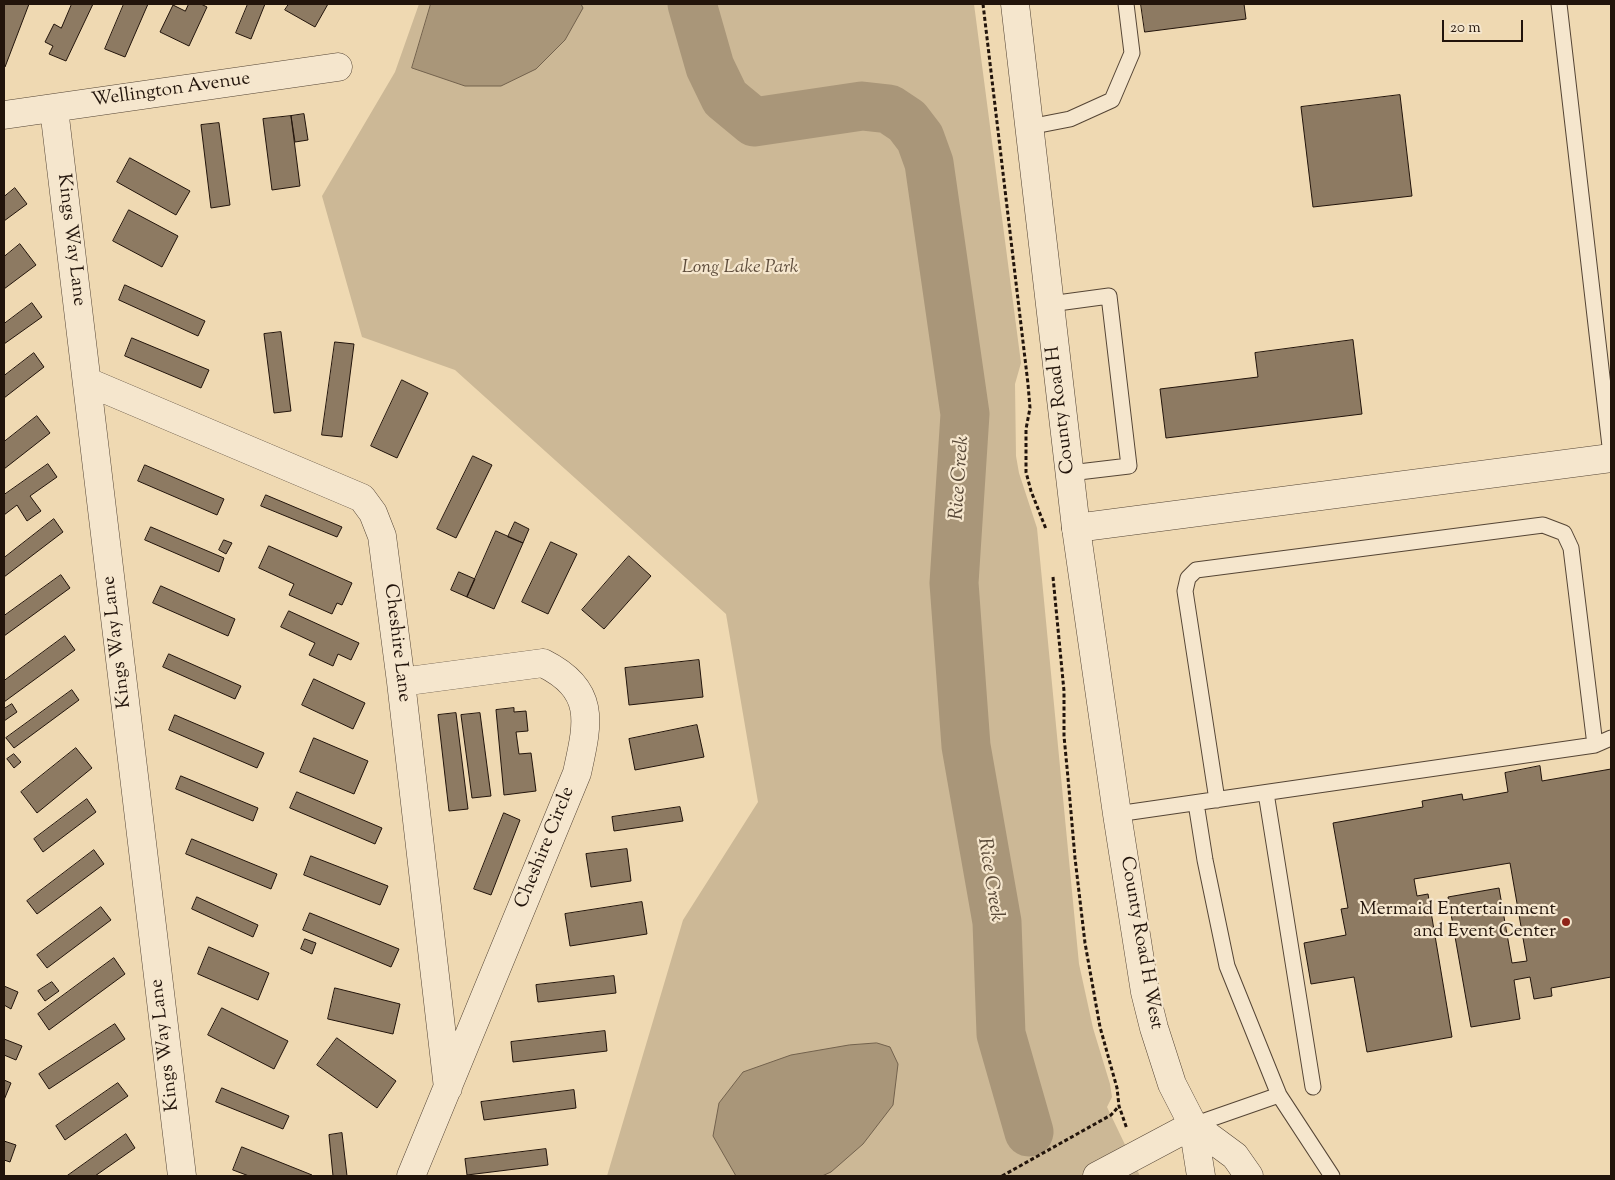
<!DOCTYPE html>
<style>
body{margin:0}
#map{position:relative;width:1615px;height:1180px;overflow:hidden;background:#efd9b2;font-family:"Sorts Mill Goudy",serif}
canvas{display:block}
.frame{position:absolute;inset:0;border:5px solid #22140b;pointer-events:none}
.scale{position:absolute;left:1442px;top:20px;width:81px;height:22px;box-sizing:border-box;border:2px solid #22140b;border-top:0;padding-left:6px;font-size:15px;line-height:18px;white-space:nowrap;color:#22140b;-webkit-text-stroke:4px #f5e6cd;paint-order:stroke}
</style>
<div id="map">
<canvas width="1615" height="1180"></canvas>
<div class="frame"></div>
<div class="scale">20 m</div>
</div>
<script>
const ctx = document.querySelector('canvas').getContext('2d');
ctx.lineJoin = 'round';
function fillPath(path, color) { ctx.fillStyle = color; ctx.fill(path, 'evenodd'); }
function trace(path, color, width, dash) { ctx.strokeStyle = color; ctx.lineWidth = width; ctx.lineCap = dash ? 'butt' : 'round'; ctx.setLineDash(dash || []); ctx.stroke(path); }
function label(font, color, halo, rows, align = 'center') {
  ctx.font = font + ' "Sorts Mill Goudy",serif'; ctx.lineWidth = 4.5; ctx.setLineDash([]); ctx.textBaseline = 'middle'; ctx.strokeStyle = halo; ctx.fillStyle = color; for (const [text, x, y, turn = 0] of rows) {
    ctx.save(); ctx.translate(x, y); ctx.rotate((+turn || 0) * Math.PI / 180); ctx.textAlign = isNaN(turn) ? turn : align; if (halo) ctx.strokeText(text, 0, 0); ctx.fillText(text, 0, 0); ctx.restore();
  }
}
const green = new Path2D(`
 M419,4H974L1021,363L1015,384L1016,456L1019,473L1037,528L1079,964L1093,1028L1110,1084L1112,1097L1107,1107L1140,1176H607L683,920L758,802L726,614L455,370L362,337L322,196L395,72Z`);
const water = new Path2D(`
 M431,4H581L583,8L565,40L536,69L501,86H465L412,68Z
 M877,1043L890,1047L898,1064L893,1105L863,1144L831,1172L822,1176H736L713,1136L719,1103L743,1072L791,1055L849,1045Z`);
const river = new Path2D(`
 M692,4L710,67L725,98L754,122L862,106L889,109L907,121L920,138L929,163L965,414L954,583L966,746L997,922L1001,1034L1029,1132`);
const building = new Path2D(`
 M4,4H29L5,67L4,66Z
 M72,4H93L66,61L49,54L53,46L45,42L54,24L61,28Z
 M124,4H148L125,57L105,49Z
 M189,4H201L207,7L189,46L160,32L173,5L185,11Z
 M248,4H265L251,39L236,33Z
 M289,4H328L315,27L285,10Z
 M1141,4H1244L1246,19L1145,32Z
 M1400,95L1412,196L1313,207L1301,107Z
 M304,114L308,140L295,142L291,116Z
 M291,116L300,186L272,190L263,119Z
 M219,123L230,205L211,208L201,125Z
 M130,158L190,191L176,215L117,182Z
 M15,188L27,204L4,221V197Z
 M129,210L178,236L162,267L113,241Z
 M20,244L36,265L4,289V257Z
 M125,285L205,321L198,336L119,300Z
 M32,303L42,317L4,344V324Z
 M281,332L291,411L274,413L264,334Z
 M132,338L209,370L201,388L125,356Z
 M1353,340L1362,414L1166,438L1160,389L1258,377L1255,353Z
 M335,342L354,344L342,437L322,435Z
 M34,353L44,367L4,398V376Z
 M402,380L428,393L397,458L371,446Z
 M37,416L50,433L4,469V442Z
 M473,456L492,465L456,538L437,529Z
 M48,464L57,477L30,496L41,511L27,521L17,505L4,515V495Z
 M145,465L224,499L217,515L138,481Z
 M266,495L342,527L337,537L261,506Z
 M54,519L63,532L4,577V558Z
 M515,522L529,529L523,543L508,537Z
 M151,527L224,558L219,572L145,540Z
 M496,531L523,543L494,609L467,597Z
 M224,540L232,543L226,554L219,550Z
 M551,542L577,554L548,614L522,602Z
 M269,546L352,583L342,605L337,603L332,614L289,595L294,584L259,568Z
 M629,556L651,576L604,629L582,610Z
 M459,572L475,579L467,597L451,590Z
 M61,575L70,588L4,636V616Z
 M161,586L235,619L228,636L153,603Z
 M289,611L359,643L351,660L338,654L333,666L309,655L315,643L281,627Z
 M65,636L75,650L4,702V681Z
 M169,654L241,686L235,699L163,667Z
 M699,660L703,697L629,705L625,668Z
 M314,679L365,703L353,729L302,705Z
 M72,690L79,700L14,748L6,738Z
 M12,704L17,712L4,721V709Z
 M514,708V712L526,711L528,731L516,732L519,754L531,753L536,791L504,795L496,710Z
 M456,713L468,809L449,811L438,715Z
 M480,713L491,796L472,798L461,715Z
 M175,715L264,753L257,768L169,730Z
 M697,725L704,757L635,770L629,739Z
 M314,738L368,761L354,794L300,772Z
 M76,748L92,768L37,813L21,792Z
 M14,754L21,762L14,768L7,759Z
 M1540,766L1542,781L1611,769V977L1551,988L1552,996L1534,999L1530,977L1514,980L1520,1019L1471,1027L1448,897L1499,888L1512,963L1527,961L1510,863L1414,879L1417,896L1428,894L1452,1037L1367,1052L1354,977L1311,984L1304,943L1346,935L1341,909L1348,908L1333,823L1423,807L1422,801L1462,794L1463,800L1508,792L1505,773Z
 M181,776L258,808L253,821L176,789Z
 M297,792L382,828L375,844L290,808Z
 M87,799L96,812L43,852L34,839Z
 M680,807L683,821L614,831L612,817Z
 M504,813L520,820L491,895L474,889Z
 M192,839L277,874L271,889L186,854Z
 M627,849L631,881L591,887L586,854Z
 M94,850L104,864L37,914L27,901Z
 M311,856L388,886L380,905L304,875Z
 M197,897L258,925L253,937L192,909Z
 M642,902L647,934L570,946L565,914Z
 M101,907L111,920L47,968L37,955Z
 M310,913L399,949L391,967L303,930Z
 M305,939L316,943L312,954L301,949Z
 M209,947L269,973L258,1000L198,974Z
 M114,958L125,974L49,1030L38,1014Z
 M614,976L616,993L538,1002L536,985Z
 M52,982L59,991L45,1001L38,991Z
 M4,986L18,992L11,1009L4,1005Z
 M335,988L400,1004L393,1034L328,1019Z
 M222,1008L288,1041L274,1069L208,1035Z
 M115,1024L125,1039L49,1089L39,1074Z
 M605,1031L607,1051L513,1062L511,1042Z
 M337,1038L396,1081L377,1108L317,1065Z
 M4,1039L22,1046L16,1060L4,1055Z
 M4,1080L11,1083L4,1100Z
 M118,1083L128,1096L65,1140L56,1126Z
 M222,1088L289,1116L283,1129L216,1102Z
 M574,1090L576,1108L484,1120L481,1102Z
 M342,1133L347,1176H333L329,1135Z
 M126,1134L135,1148L95,1176H67Z
 M4,1141L16,1145L10,1162L4,1160Z
 M242,1147L312,1175V1176H249L233,1170Z
 M546,1149L548,1165L467,1175L465,1159Z`);
const path = new Path2D(`
 M983,4L1028,384L1030,408L1026,429V472L1031,491L1046,529
 M1053,577L1064,691V736L1068,778L1075,858L1085,943L1100,1027L1117,1088L1119,1106L1127,1129
 M1002,1176L1111,1115L1119,1106`);
const service = new Path2D(`
 M1559,4L1611,455
 M1029,127L1070,119L1112,100L1132,53L1126,4
 M1050,304L1109,296L1129,466L1070,473
 M1266,793L1313,1087
 M1217,800L1185,591L1188,578L1196,570L1543,525L1564,533L1571,548L1595,745
 M1196,803L1205,860L1227,966L1279,1095L1332,1176
 M1117,814L1595,745L1611,738
 M1193,1125L1279,1095`);
const minor = new Path2D(`
 M54,109L182,1176
 M4,115L338,67
 M88,382L362,498L373,513L382,536L401,682L448,1088
 M1076,528L1611,458
 M401,682L543,663C597,690 588,723 577,773L411,1176`);
const tertiary = new Path2D(`
 M1015,4L1076,528L1117,814L1145,992L1154,1028L1172,1084L1193,1125L1201,1176
 M1193,1125L1235,1156L1249,1176
 M1097,1176L1193,1125`);
const markers = [
 [1566,922,5,"#8f2418"]
];
const streetNames = [
 ["Wellington Avenue",171,91,-8],
 ["Kings Way Lane",70,240,83],
 ["County Road H",1062,410,-97],
 ["Kings Way Lane",118,642,-97],
 ["Cheshire Lane",396,643,83],
 ["Cheshire Circle",546,848,-68],
 ["County Road H West",1140,943,80],
 ["Kings Way Lane",166,1045,-97]
];
const parkNames = [
 ["Long Lake Park",740,269]
];
const poiNames = [
 ["Mermaid Entertainment",1556,911],
 ["and Event Center",1556,933]
];
const waterNames = [
 ["Rice Creek",961,478,-86],
 ["Rice Creek",989,880,81]
];
fillPath(green, '#ccb896');
fillPath(water, '#a99679');
trace(water, '#73624d', 1);
trace(river, '#a99679', 49);
fillPath(building, '#8d7a62');
trace(building, '#22140b', 1);
trace(service, '#554535', 17);
trace(minor, '#554535', 29);
trace(tertiary, '#554535', 29);
trace(path, '#22140b', 3, [4, 2.5]);
trace(service, '#f5e6cd', 15);
trace(minor, '#f5e6cd', 28);
trace(tertiary, '#f5e6cd', 28);
for (const [x, y, r, color] of markers) { const dot = new Path2D(); dot.arc(x, y, r, 0, 2 * Math.PI); ctx.fillStyle = color; ctx.fill(dot); trace(dot, '#f5e6cd', 2); }
label('19px', '#22140b', '#f5e6cd', streetNames);
label('italic 19px', '#5e4d3c', '#f5e6cd', parkNames);
label('19px', '#22140b', '#f5e6cd', poiNames, 'right');
label('italic 20px', '#584837', '#f5e6cd', waterNames);
</script>
